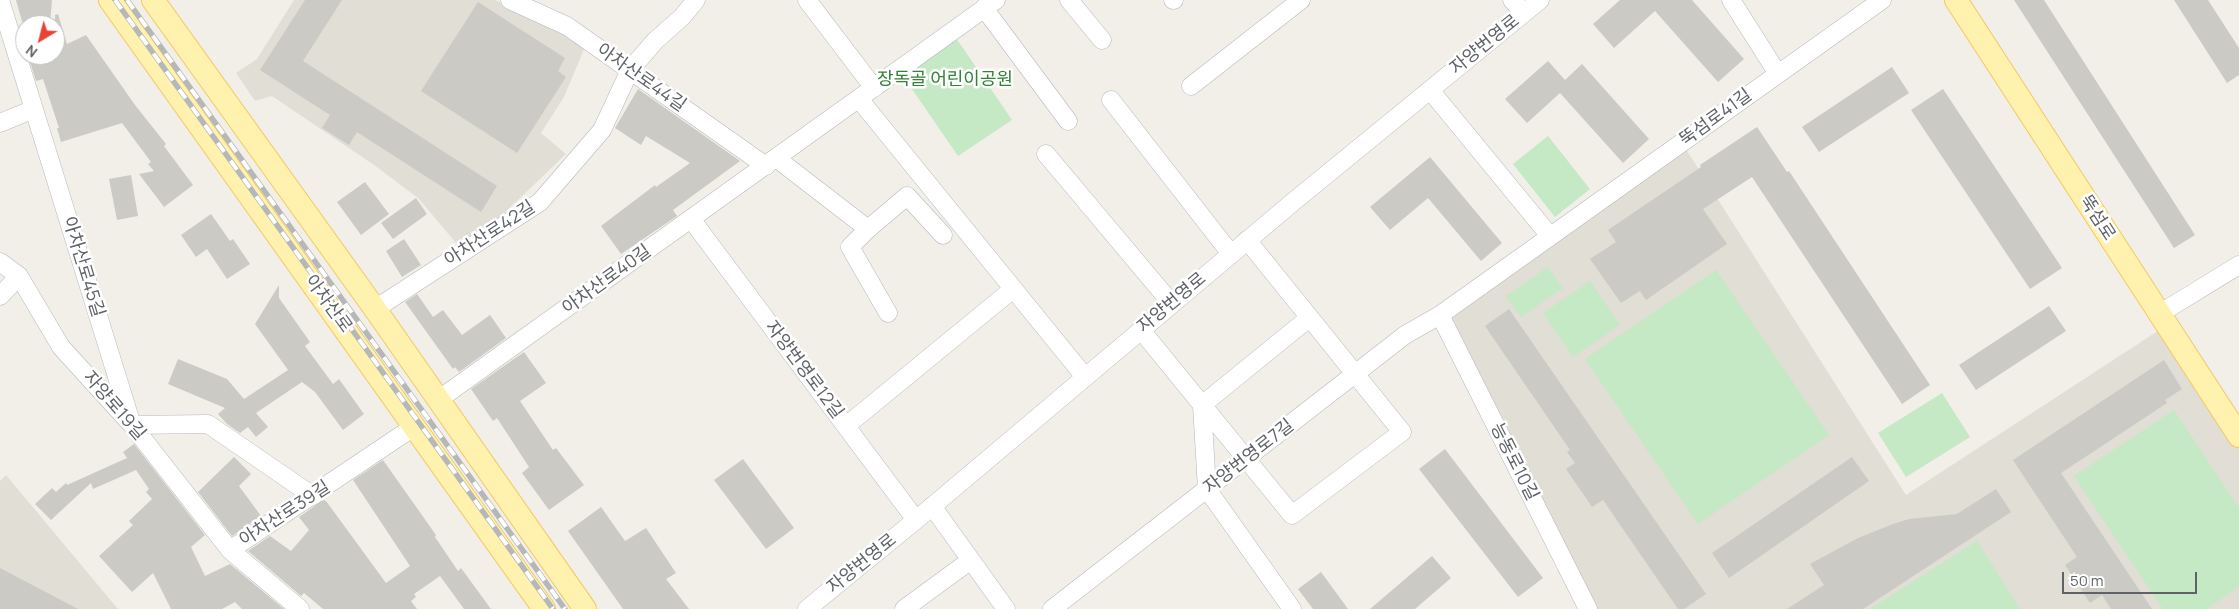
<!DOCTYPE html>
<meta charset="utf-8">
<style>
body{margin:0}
#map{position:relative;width:2239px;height:609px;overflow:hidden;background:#f1efe8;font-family:Manrope,sans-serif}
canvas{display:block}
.north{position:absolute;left:15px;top:15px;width:50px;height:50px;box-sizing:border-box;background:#fff;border:1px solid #bfc1c3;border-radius:50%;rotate:217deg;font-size:14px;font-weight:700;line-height:20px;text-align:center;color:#5f6368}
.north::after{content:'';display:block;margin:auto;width:18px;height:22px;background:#ea4335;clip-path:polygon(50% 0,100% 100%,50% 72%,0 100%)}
.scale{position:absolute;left:2062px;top:572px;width:135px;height:22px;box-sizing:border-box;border:2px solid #5f6368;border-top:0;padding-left:6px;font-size:15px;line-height:18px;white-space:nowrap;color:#5f6368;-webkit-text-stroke:4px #fff;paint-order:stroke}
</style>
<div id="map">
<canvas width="2239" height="609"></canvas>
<div class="north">N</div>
<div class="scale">50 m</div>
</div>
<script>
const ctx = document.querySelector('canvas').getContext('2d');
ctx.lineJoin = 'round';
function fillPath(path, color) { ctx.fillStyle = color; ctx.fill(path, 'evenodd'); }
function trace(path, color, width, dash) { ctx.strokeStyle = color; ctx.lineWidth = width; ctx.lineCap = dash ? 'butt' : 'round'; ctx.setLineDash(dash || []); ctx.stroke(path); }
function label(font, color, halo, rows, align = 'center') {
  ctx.font = font + ' Manrope,"Noto Sans KR",sans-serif'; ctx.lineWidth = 5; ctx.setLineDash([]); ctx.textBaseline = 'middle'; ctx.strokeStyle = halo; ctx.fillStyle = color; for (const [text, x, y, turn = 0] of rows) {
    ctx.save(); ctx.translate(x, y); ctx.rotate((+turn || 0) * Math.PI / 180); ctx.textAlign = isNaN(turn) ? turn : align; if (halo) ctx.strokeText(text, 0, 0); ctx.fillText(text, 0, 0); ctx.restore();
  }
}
const education = new Path2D(`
 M294,0H495L542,21L585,47L564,97L541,133L566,154L498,219L457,244L418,198L374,165L272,96L255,101L236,73L257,59Z
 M1682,143L1906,495L2167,325L2239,436V609H1588L1440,315Z
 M6,475L118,609H0V481Z`);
const green = new Path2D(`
 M952,32L1012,120L958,156L899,70Z
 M1548,136L1590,189L1555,217L1513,164Z
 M1548,267L1563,288L1521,317L1506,296Z
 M1716,270L1829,435L1698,524L1585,359Z
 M1590,281L1620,325L1573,357L1543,313Z
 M1942,393L1970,437L1906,477L1878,433Z
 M2174,410L2239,508V587L2206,609H2163L2074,476Z
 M1977,541L2020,609H1870Z`);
const building = new Path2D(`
 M16,0H52L50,25H23Z
 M305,0H342L303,61L497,186L481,212L357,132L349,145L322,128L330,115L260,70Z
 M1620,0H1692L1744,59L1718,82L1655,11L1614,48L1593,24Z
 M2014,0H2044L2195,235L2174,248Z
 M2174,0H2208L2239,48V75L2227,83Z
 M478,2L565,58L558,71L566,77L517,153L421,91Z
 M58,14L67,44L86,35L135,105L166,144L164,146L193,185L164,207L139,174L154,171L148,164L151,162L122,123L61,142L57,128H59L43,79L36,81L30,62L55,55V15Z
 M1548,61L1565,80L1582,64L1649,139L1623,163L1560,93L1527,123L1505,99Z
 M1892,67L1909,93L1819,152L1802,127Z
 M638,89L740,161L673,210L677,216L621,254L601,226L655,185L656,187L690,163L646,136L641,145L615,128Z
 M1943,89L2062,268L2030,289L1911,110Z
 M1757,127L1787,172L1789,171L1930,385L1902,404L1752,177L1703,209L1727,244L1646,300L1640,291L1621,303L1590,259L1616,242L1608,230L1701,167L1700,165Z
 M1430,157L1502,243L1481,261L1428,198L1390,230L1370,207Z
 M131,175L138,216L117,220L109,179Z
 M365,182L389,214L361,235L337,202Z
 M416,198L427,214L393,239L381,223Z
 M211,214L230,241L233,239L250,264L227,279L207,249L196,257L181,235Z
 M404,239L421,265L402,277L386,251Z
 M279,285V298L310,342L305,346L333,384L339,379L364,414L343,430L315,392L302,382L256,413L268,427L256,437L248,427L240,433L227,424L218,414L225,408L168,384L178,359L227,379L244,399L288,370L255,324Z
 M417,294L433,317L443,310L462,335L490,315L506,338L459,372L455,367L453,369L405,302Z
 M2049,306L2066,331L1976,390L1959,365Z
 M1509,309L1706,594L1684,609H1678L1603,500L1592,507L1566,469L1575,463L1567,452L1570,450L1485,326Z
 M524,352L546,383L520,401L553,450L556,448L584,485L549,510L522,473L529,467L497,418L493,421L471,389Z
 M2164,360L2182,389L2165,400L2167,403L2061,473L2152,609H2111L2102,595L2090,603L2065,565L2077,557L2013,460Z
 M134,444L205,535L191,547L205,576L230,564L284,609H242L235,602L222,609H171L153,573L132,592L99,556L133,525L129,521L152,499L146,492L149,489L136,470L93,489L91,483L51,520L35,504L52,488L56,492L66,483L67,485L127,458L123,452Z
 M1445,449L1543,578L1518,597L1419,469Z
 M234,457L251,474L239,486L261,516L232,536L198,492Z
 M1852,457L1869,481L1729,578L1712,553Z
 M743,459L794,528L766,549L714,480Z
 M383,460L436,535L435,537L458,571L461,568L491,609H464L440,576L414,594L416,597L411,601L417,609H323L304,593L301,596L248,551L270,536L291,551L309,530L299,517L323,500L326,501L386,583L410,566L353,480Z
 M1996,489L2011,512L1863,609H1787L1824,585L1810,564L1858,538L1893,524L1909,519L1957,514Z
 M601,507L625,541L646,528L676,573L666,579L689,609H623L568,531Z
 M1432,556L1451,578L1415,609H1370Z
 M0,568L78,609H0Z
 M1321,572L1348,609H1313L1298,589Z`);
const minor = new Path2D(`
 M0,0L132,425L208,424L313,496
 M510,0L567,26L766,166
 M807,0L874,88
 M1069,0L1102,40
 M1173,0H1174
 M1512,0L1524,13
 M1731,0L1778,74
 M984,8L1068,121
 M1191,86L1301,0
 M1430,90L1550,236
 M859,99L1085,377
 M1111,100L1231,254
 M0,123L34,109
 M1046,154L1172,304
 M776,158L868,229
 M691,219L916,520
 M0,262L19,276L61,347L132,425L230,550L300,609
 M0,296L19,276
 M375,309L540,202L602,130L630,70L655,41L682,17L696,0
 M888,313L850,247L868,229L907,196L943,235
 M2159,314L2239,265
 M1440,315L1588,609
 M1141,330L1292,515L1402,432L1247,240
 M438,400L996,0
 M846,426L1013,289
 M932,506L1006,609
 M230,550L415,426
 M807,609L916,520L1293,202L1540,0
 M904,609L971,560
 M1052,609L1405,335L1440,315L1882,0
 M1292,609L1207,489L1202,405L1309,318`);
const major = new Path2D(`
 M110,0L544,609
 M153,0L375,309L585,609
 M1956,0L2239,436`);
const rail = new Path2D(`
 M115,0L553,609
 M127,0L565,609`);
const streetNames = [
 ["자양번영로",1485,45,-39],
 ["아차산로44길",641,78,35],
 ["뚝섬로41길",1716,118,-36],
 ["뚝섬로",2097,218,57],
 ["아차산로42길",490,234,-33],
 ["아차산로45길",83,267,73],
 ["아차산로40길",607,280,-36],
 ["자양번영로",1172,303,-40],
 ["아차산로",328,304,54],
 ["자양번영로12길",804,370,53],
 ["자양로19길",114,406,49],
 ["자양번영로7길",1249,457,-38],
 ["능동로10길",1514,462,63],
 ["아차산로39길",285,514,-33],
 ["자양번영로",862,564,-39]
];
const parkNames = [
 ["장독골 어린이공원",945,80]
];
fillPath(education, '#e1ded6');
fillPath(green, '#c5e8c5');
fillPath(building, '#cccac5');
trace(minor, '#b5b8bc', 19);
trace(major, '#f2c960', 24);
trace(minor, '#fff', 18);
trace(major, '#fff2af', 22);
trace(rail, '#b6b7b8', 5.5);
trace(rail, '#fff', 4, [11]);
label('18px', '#5f6368', '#fff', streetNames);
label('18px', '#348238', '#fff', parkNames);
</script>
